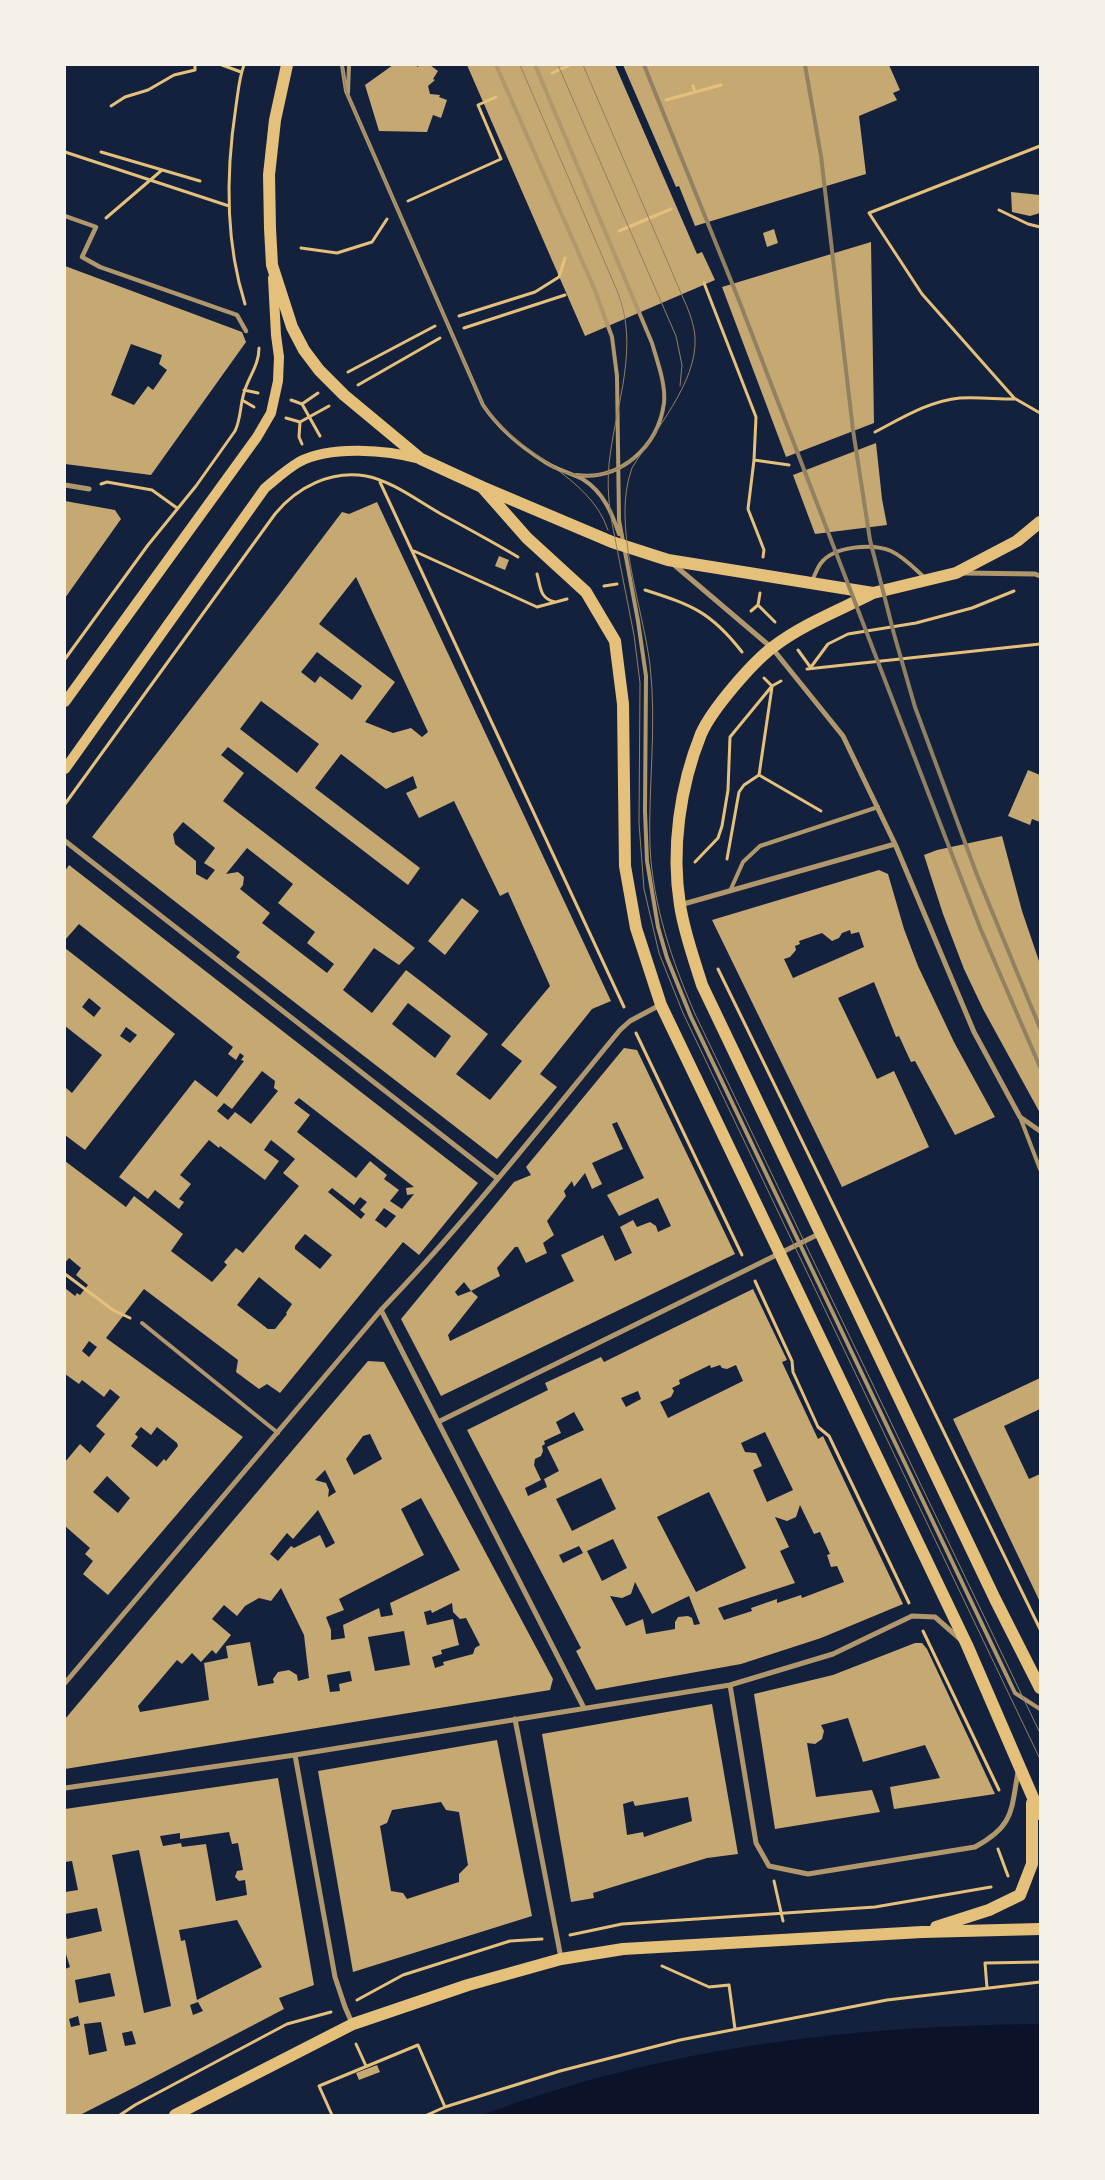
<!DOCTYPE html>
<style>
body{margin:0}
#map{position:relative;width:1105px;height:2180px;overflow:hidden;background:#14213d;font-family:"Sofia Sans Condensed",sans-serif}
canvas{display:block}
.frame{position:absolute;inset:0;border:66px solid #f6f1e7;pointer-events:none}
</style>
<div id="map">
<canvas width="1105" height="2180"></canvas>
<div class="frame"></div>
</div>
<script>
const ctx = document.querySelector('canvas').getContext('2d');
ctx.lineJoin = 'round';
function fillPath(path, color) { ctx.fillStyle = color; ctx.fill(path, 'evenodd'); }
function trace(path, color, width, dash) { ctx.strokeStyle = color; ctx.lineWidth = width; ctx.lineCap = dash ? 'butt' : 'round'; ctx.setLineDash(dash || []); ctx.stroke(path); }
const water = new Path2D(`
 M1040,2024V2115H482C663,2047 848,2026 1040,2024Z`);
const building = new Path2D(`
 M393,65H415L418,67L419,65H430L438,71L433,79L435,80L428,86L430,94L440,95L439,97L447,100L441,118L433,115L427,132L379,131L365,85Z
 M467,65H615L697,254L702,252L715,280L585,336Z
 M623,65H889L900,90L893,93L897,100L859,116L866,174L695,226L679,186L676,187Z
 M1011,192L1040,195V213L1030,216L1012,212Z
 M774,229L778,243L767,247L763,233Z
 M871,242L874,423L786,457L722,287Z
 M65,266L242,332L246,342L151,475L65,464ZM131,344L162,355L159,364L167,370L153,390L148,386L134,405L111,395Z
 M876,443L882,499L887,525L815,534L793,475Z
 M65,501L115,510L121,519L65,598Z
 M377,502L611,1001L592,1009L540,1074L557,1087L497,1159L236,957L240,952L92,837L280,594L342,512L349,514ZM356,577L428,732L422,737L411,728L393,733L365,722L395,682L319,624ZM317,652L362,686L352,700L320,676L315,683L301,672ZM261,701L319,744L297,773L240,729ZM228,747L408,885L420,868L315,788L341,754L386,789L413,776L417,788L406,793L419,818L454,801L500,896L508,892L550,986L501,1045L522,1061L490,1100L456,1074L488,1034L423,983L406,970L372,1013L343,990L374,948L399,965L415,948L223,801L244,773L221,755ZM183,822L215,848L204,863L215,870L207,880L196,874V861L175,844L173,834ZM247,848L293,884L278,903L315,932L307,943L334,964L327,973L262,923L270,913L240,889L243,885L244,877L238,872L226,874ZM408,1003L451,1036L435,1058L392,1024Z
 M499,556L509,560L505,570L495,566Z
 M1028,770L1040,775V822L1032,819L1030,825L1008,816Z
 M1002,836L1022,911L1040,964V1113L983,1009L964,969L943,914L924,855L937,850Z
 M69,865L478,1183L419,1255L403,1242L280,1393L267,1384L259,1389L236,1372L238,1360L144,1289L106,1338L243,1437L108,1595L83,1574L93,1561L85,1554L90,1548L65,1526V1462L80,1444L90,1453L105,1434L96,1426L120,1397L110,1389L104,1397L82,1380L79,1384L65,1374V1288L75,1296L77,1293L80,1295L88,1285L76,1275L81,1268L69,1258L65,1263V1161L126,1207L134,1196L183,1234L171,1251L212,1282L227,1265L224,1262L236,1248L243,1253L299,1186L283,1173L295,1159L271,1140L264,1150L279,1161L265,1180L220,1146L219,1148L209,1140L180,1175L191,1184L179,1199L184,1202L179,1209L155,1190L148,1199L119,1177L195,1080L217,1097L244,1061L241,1060L244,1056L240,1053L236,1060L228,1054L233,1047L79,924L65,940V871ZM262,1071L275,1081L274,1088L278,1091L251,1124L235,1112L228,1120L217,1111L224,1103L232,1109ZM299,1098L414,1187L406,1188L407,1195L414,1194L402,1209L390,1201L399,1190L384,1179L387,1175L370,1161L356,1178L297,1132L310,1115L294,1103ZM332,1188L354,1205L360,1197L367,1202L360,1210L365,1214L361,1219L328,1192ZM384,1208L396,1216L386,1228L375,1220ZM305,1234L332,1255L320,1269L295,1249V1246ZM259,1277L292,1304L286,1313L287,1314L275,1329H268L237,1305ZM89,1341L97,1347L89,1357L82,1351ZM141,1427L151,1435L157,1427L177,1443L178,1446L166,1461L164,1459L157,1467L131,1446L138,1437L135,1434ZM107,1476L130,1498L118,1513L93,1492Z
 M879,870L888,874L904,929L918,966L954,1042L995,1117L955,1135L915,1061L911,1062L899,1036L896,1037L874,982L838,998L877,1079L894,1071L929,1147L842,1187L712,920ZM850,930L851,934L859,932L864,947L793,978L784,959L790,957L796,950L795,946L800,944L799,941L822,933L832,941L839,938L842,933Z
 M462,898L479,911L445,955L428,941Z
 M65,948L175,1034L85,1150L65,1135V1087L72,1093L102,1055L65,1026ZM89,998L101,1008L94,1017L82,1007ZM126,1027L137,1035L130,1043L120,1036Z
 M624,1048L637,1050L735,1254L441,1396L401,1319L514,1182L531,1175L526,1167ZM617,1122L644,1178L607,1195L619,1216L658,1198L671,1226L658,1232L656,1226L650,1222L637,1227L633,1220L620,1227L632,1253L615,1261L603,1235L561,1255L574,1281L450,1341L448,1335L478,1297L471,1291L500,1276L497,1268L515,1247H518L526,1263L547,1253L543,1243L554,1235L547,1221L566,1196L564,1191L572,1181L574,1187L585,1173L592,1189L602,1184L592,1163L623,1149L612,1124ZM464,1282L471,1291L458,1296L455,1292Z
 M753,1289L787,1360L782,1362L818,1439L823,1436L903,1604L821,1638L741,1664L596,1690L576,1651L581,1648L467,1430L548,1390L545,1383L601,1357L604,1362ZM710,1365L711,1368L720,1365L722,1368L727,1369L736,1365L743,1381L668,1418L660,1402L671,1397L674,1391L672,1388L680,1384L679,1380ZM638,1391L641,1399L626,1407L621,1398ZM574,1412L584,1430L547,1447L559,1471L544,1479L547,1487L528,1496L525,1488L541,1480L534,1465L535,1459L541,1456L543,1451L542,1446L545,1444L544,1441L561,1433L556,1422ZM765,1432L793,1490L767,1502L753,1470L762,1466L756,1453L745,1452L741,1443ZM601,1478L616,1509L572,1531L556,1499ZM709,1492L746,1568L696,1592L657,1517ZM800,1505L814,1534L820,1532L830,1554L827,1555L831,1567L837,1566L844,1582L802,1598L801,1595L777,1603V1599L751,1608L752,1611L724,1620L718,1608L795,1583L780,1551L789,1547L775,1517L787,1521L796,1517ZM613,1539L627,1568L602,1581L587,1551ZM579,1546L583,1553L563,1563L559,1555ZM635,1582L652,1614L689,1596L700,1624L694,1625L692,1618L688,1616L678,1617L675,1622V1629L646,1634L643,1619L626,1626L610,1596L622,1598L631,1594Z
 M368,1361L384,1362L553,1679L550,1690L65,1769V1719ZM370,1434L382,1459L354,1475L346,1459L363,1436ZM325,1470L336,1492L328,1497L329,1490L326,1483L315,1480ZM421,1498L460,1570L390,1603L393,1615L381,1617L379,1608L343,1625L345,1638L331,1640V1630L326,1617L344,1610L339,1599L424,1555L401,1509ZM318,1510L335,1543L326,1548L320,1535L294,1548L291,1546L278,1561L270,1554L287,1533L293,1539ZM281,1588L304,1635L309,1678L298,1681L297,1675L289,1670L278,1672L273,1679L274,1683L258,1686L250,1642L226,1646L228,1658L204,1663L209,1700L140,1712L138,1706L177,1660L182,1664L192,1653L201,1662L212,1650L216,1654L231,1635L212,1619L224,1605L237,1616L245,1606L259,1598L271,1601ZM452,1603L453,1612L460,1619L466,1618L480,1645L475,1648L473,1654L443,1662L444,1665L435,1668L432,1657L442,1654L441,1650L459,1645L453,1619L427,1625L424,1612L431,1610L432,1613ZM404,1631L410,1665L375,1671L368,1637ZM350,1671L352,1681L339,1684L340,1691L330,1692L327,1675Z
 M1040,1378V1409L1004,1426L1029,1479L1040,1474V1602L953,1419Z
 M915,1643H922L927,1649L995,1794L894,1809L890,1787L940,1778L925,1745L863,1762L848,1718L821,1725L824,1731L822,1739L815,1744L807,1743L816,1797L872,1790L880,1812L775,1829L754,1694L833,1675Z
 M712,1704L738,1854L707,1858L593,1893L594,1898L571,1902L542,1734ZM688,1797L692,1821L644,1837L643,1832L627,1835L623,1804L633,1801L635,1806Z
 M497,1740L532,1916L353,1972L318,1771ZM441,1802L446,1810L459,1812L468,1865L459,1874V1882L407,1899L403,1893L391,1891L380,1826L387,1823L392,1810Z
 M278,1778L314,1985L279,1998L284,2009L137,2086L80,2115H65V1969L70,1967L65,1951V1933L67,1939L102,1931L97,1908L65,1914V1892L78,1890L72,1861L65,1862V1809ZM229,1832L232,1844L238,1843L243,1870L237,1871L235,1877L239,1881L245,1880L247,1895L216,1901L206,1844L182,1847L181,1843L163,1846L160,1836L180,1833V1839ZM139,1850L171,2006L144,2013L112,1855ZM237,1920L262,1967L197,2000L185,1940L181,1941L179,1930ZM110,1973L115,1996L79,2003L75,1980ZM198,2002L203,2011L193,2015L190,2005ZM78,2016L80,2025L71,2027L69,2019ZM101,2022L107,2051L89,2055L84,2024ZM132,2031L136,2044L125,2046L122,2033Z
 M377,2065L380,2072L359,2080L356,2073Z`);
const path = new Path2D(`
 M222,65L241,72
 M244,65C239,78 238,93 236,106C226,171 225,241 245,304
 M552,73L570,65
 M693,86L695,92
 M666,100L721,85
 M111,106L125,97L148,90L174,75L195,70V65
 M65,152L229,206
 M101,152L200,181
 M408,201L501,159L478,105L496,97
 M999,210L1028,224L1040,227
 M106,218L162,170
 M619,231L671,209
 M301,248L337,253L372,242L387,219
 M704,283L756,417L754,460L748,509L764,550L763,557
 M459,316L535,292L559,277L565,258
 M464,328L565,295
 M348,372L435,326
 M358,385L440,338
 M244,390L258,393
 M1014,398L1040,413
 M1015,399L922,294L869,213L1040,146
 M242,400L254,407
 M291,400L302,404L320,436
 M302,404L318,393
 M286,418L300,422L299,437L302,444
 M300,422L329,406
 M875,432C902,418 929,401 960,398C978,397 997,399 1014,399
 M754,460L789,465
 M380,482L624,1007
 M101,484L107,482L152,490L177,508
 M414,551L537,607L567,599
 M537,574C541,587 539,598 555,602
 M604,586L617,584
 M645,590C692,605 711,612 742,652
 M758,605L775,622
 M751,611L758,605L760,593
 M798,650L811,668
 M65,659L148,545L196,486L235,431C241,419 240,405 244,393C248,377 259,366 259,348
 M811,667L828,644L848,634L916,623L972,608L1014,591
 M807,669L1040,644
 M764,678L772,686L781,681
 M772,687L759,775L821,811
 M65,804L275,514C297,487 331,470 366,476C392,481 418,501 441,514C467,528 493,542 518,557
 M727,859L739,792L744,785L759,775
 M695,862L718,838L722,826L728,790L730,737L772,686
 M718,969L1040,1629
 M636,1033L742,1255
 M65,1274L113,1310L130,1318
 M755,1281L792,1361L793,1372L818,1427L829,1436L909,1603
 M923,1631L999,1790
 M998,1849L1008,1876
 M774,1881L783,1921
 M570,1935L622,1924L875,1907L991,1887
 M662,1966L709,1987L729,1985L735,2029
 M987,1988L985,1963L1040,1962
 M357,2000L403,1975L510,1941L542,1939
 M356,2044L366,2066
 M120,2115L135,2105L287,2024L331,2012
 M332,2115L319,2086L418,2045L445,2107
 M427,2115L445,2107L560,2071L680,2040L887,2000L1040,1982`);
const service = new Path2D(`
 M342,65L346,91L483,405C499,429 521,447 545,462C557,470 571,473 584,480C603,492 612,513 619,534
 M496,65L594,288L612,337L617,376L619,520L638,621L646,676L645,811L647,861L658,927L667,958L691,1017L1015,1693L1040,1709
 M535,65L652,343C657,361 666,384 664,403C658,447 620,481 576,475
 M348,93L349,65
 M812,581C815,575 817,568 821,563C834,546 873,543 891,551C904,557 914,568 925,578
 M730,891L743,862L760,846L878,807
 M1020,1117L1040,1169
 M142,1323L278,1433`);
const pedestrian = new Path2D(`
 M65,216L96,227L82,257L100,267L237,315L246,331`);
const minor = new Path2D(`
 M65,485L89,489
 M672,563L772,648L843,736L895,844L974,1032L1020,1117L1040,1131
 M964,573L1035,574L1040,576
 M65,841L498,1179
 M680,905L895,844
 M381,1310L584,1708
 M438,1422L821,1233
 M65,1683L381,1310C466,1222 542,1125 620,1030L630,1021L660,1005
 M730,1685L756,1843L769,1866L808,1874L975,1847C1014,1826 1011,1811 1018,1772
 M515,1719L561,1958
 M295,1755L335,1977L345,2007L352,2023
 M65,1788L295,1755L730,1685L833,1654L912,1616L935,1617L960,1639`);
const secondary = new Path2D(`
 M65,702L257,437L271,413L278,381L279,357L276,335L273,278
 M65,769L265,488C276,479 287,469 299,462C330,445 388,450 420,459`);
const primary = new Path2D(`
 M287,65L275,120L269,175L270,228L272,265L292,327L304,350L319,370L344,395L421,459L482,487L612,542L668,560L873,593L956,573L1017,541L1040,522
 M482,487L527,538L586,592L615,641L623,704L625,866L636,928L661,1005L967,1645L1040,1814
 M873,593C840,610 803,624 773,647C752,663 712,709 701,734C680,786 671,849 680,905C684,932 694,959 702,985L995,1599L1040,1688
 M936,1927L989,1910L1020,1895L1032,1864V1803
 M175,2115L353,2024L468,1985L561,1959L623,1949L922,1932L1040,1929`);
const tram = new Path2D(`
 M342,65L346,91L483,405C518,457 589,473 608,530
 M520,65L618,293C639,347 617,401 610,456C607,477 608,497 611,518L634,635L640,683L639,823L644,889L659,953L683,1013L1040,1759
 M558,65L676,336L682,365L680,386
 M583,65L684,300C689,311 694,324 695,337C698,382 654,431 632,468C611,524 643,607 650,665C657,726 648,787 650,847C653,906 672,961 695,1014L1040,1733
 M563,472C588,480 615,475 635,457`);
const rail = new Path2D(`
 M644,65L740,303L981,930L1040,1067
 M805,65L821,156L853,430L870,540L894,634L915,707L977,875L1040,1028`);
fillPath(water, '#0b132b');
fillPath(building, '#c6a872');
trace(path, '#e5c07b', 3);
trace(service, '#b1986c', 4);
trace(pedestrian, '#b1986c', 4.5);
trace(minor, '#b1986c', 5);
trace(secondary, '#e5c07b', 10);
trace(primary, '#e5c07b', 12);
trace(tram, '#918062', 1);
trace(rail, '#918062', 4);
</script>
